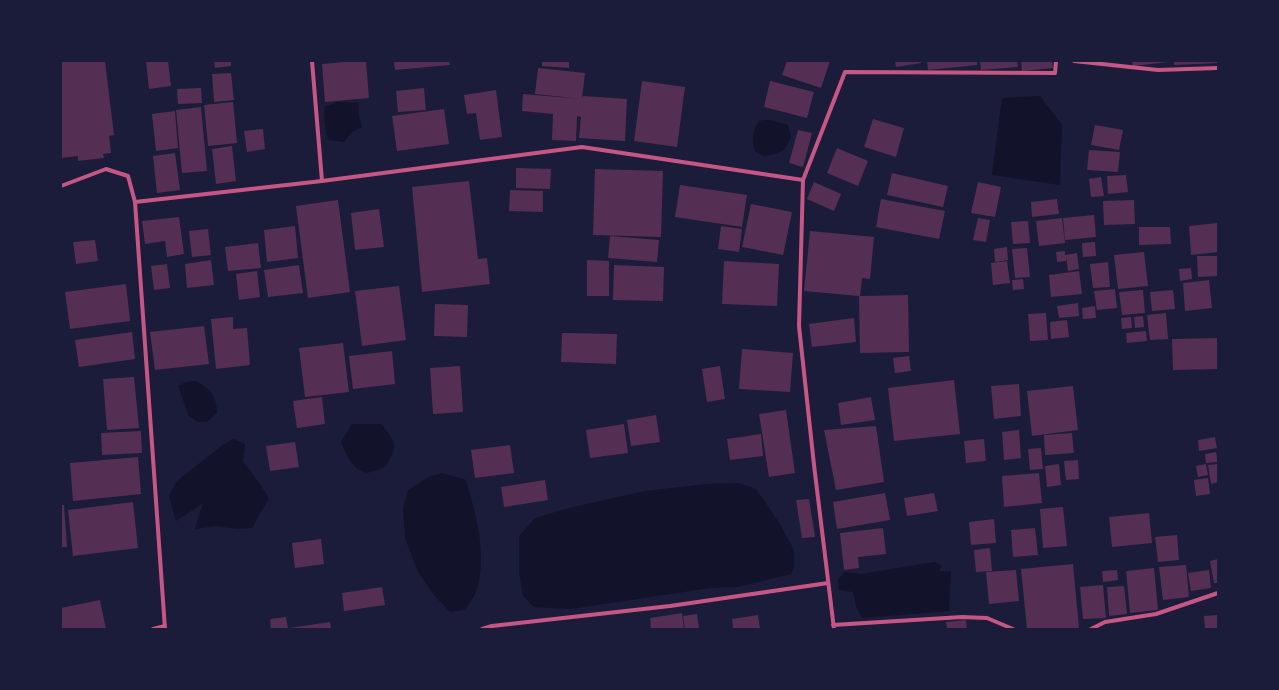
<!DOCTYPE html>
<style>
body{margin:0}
#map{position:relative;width:1279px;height:690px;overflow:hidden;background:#1b1b3a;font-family:Manrope,sans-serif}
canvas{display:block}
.frame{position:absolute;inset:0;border:62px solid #1b1b3a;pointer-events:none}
</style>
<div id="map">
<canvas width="1279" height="690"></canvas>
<div class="frame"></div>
</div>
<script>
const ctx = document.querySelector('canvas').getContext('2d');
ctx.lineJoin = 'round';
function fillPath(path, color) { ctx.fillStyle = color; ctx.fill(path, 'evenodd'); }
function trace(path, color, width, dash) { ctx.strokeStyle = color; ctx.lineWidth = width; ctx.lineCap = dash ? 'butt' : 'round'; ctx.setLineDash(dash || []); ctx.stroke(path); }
const water = new Path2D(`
 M1040,96L1062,125L1060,185L992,175L1002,98Z
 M338,102L358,103L359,117L362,127L352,132L344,142L328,140L325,125L324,107Z
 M765,120H769L788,125L791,137C784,153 780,154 763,156L755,151C752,142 752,129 759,121Z
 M196,381C211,390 216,394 217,413L207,422H198L189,416L178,386L186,382Z
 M352,424H381C397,443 398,445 386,466C381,468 376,471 371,472C355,476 346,454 341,442Z
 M233,439L245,444L243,462L253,474L269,498L252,528L237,529L216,526L195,529L203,503L176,521L169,496L177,481L220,447Z
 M442,473L466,480C476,515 489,559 475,594C472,600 468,605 465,610L450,612L434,595L418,572L405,538L403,508L408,490L429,477Z
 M738,483L756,489L778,521L794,550V566L791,574L738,587L710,588L571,609L534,607L523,596L519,572V536L535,518L573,507L645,491L707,484Z
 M935,562L942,566L939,571H951L949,611L862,618L856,606L853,592L839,590L838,579L845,572L861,574Z`);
const building = new Path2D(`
 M61,61H105L114,135L109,136L111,153L103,154L104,158L78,161V156L61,158Z
 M146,61H168L171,86L149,89Z
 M214,61H231V66L215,68Z
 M356,61H366L369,98L325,102L322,64Z
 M394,61H449L450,65L395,70Z
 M542,61H569V68L542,66Z
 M787,61H830L821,88L782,75Z
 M895,61H921V63L896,67Z
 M927,61H977V65L928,70Z
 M980,61H1017L1018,67L981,70Z
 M1021,61H1052L1053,68L1022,71Z
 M1132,61H1169V62L1133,66Z
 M1174,61H1218V63L1174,65Z
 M538,68L585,73L582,99L535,94Z
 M231,73L234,100L214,102L212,74Z
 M642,81L685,87L677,147L634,141Z
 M770,81L814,92L807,118L764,107Z
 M201,88L202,103L178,104L177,89Z
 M424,88L426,110L398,112L396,91Z
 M496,90L502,137L480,140L476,113L467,114L464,95Z
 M523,94L582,99L583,96L627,99L625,141L579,138L581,117L577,116L576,141L552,140L553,114L522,111Z
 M233,102L237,143L208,146L204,105Z
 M201,107L207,171L182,173L176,110Z
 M444,109L449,144L397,151L392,116Z
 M175,111L178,148L156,151L152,114Z
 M873,119L904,128L896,157L864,147Z
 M1095,125L1123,130L1119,150L1091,145Z
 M263,129L265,149L247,152L244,131Z
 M798,130L812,133L803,167L789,163Z
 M232,146L236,181L216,184L212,149Z
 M837,148L868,161L858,186L827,173Z
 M1089,150L1120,152L1118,172L1087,170Z
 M175,153L180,190L157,193L153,156Z
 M516,168L551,169L550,189L516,188Z
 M595,169L663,171L661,237L593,235Z
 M892,173L948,186L943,207L887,195Z
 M1126,175L1128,192L1108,194L1107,176Z
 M1101,177L1104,196L1091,197L1089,179Z
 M469,181L478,259L487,258L490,284L422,292L412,187Z
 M814,182L841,194L834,211L807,199Z
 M978,182L1001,187L995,217L971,213Z
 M680,185L747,195L742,227L675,217Z
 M510,190L543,191V212L509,211Z
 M881,199L945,211L939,239L876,227Z
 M1057,199L1059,214L1032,217L1031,202Z
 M338,200L350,292L308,298L296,206Z
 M1134,200L1135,224L1104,225L1103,201Z
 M751,204L792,212L783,255L742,247Z
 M379,209L384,247L355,250L351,213Z
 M1094,215L1096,237L1065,240L1063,218Z
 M179,217L184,254L167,257L165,241L145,244L142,221Z
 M978,218L990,220L986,242L973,240Z
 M1062,218L1065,243L1039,246L1036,221Z
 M1028,221L1030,243L1013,244L1011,222Z
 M1218,223V252L1191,255L1189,226Z
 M295,226L298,258L267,262L264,230Z
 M721,226L742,229L739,252L718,249Z
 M1139,227H1170L1171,244L1139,245Z
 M208,229L211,255L192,257L189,231Z
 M810,231L874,237L870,279L862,278L860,296L908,295L909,352L860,353L859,296L804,291Z
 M610,236L659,240L657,262L608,258Z
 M95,240L98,261L76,264L73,242Z
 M1095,242L1096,256L1083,257L1082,243Z
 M258,243L261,268L228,271L225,247Z
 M1007,247L1008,260L995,262L994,249Z
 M1027,248L1030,277L1015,278L1012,249Z
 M1065,251V255L1077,253L1079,269L1068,271L1066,256V261L1057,262L1056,252Z
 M1144,252L1148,286L1118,289L1114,255Z
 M1197,256H1218V276L1198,277Z
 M211,260L214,285L187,288L185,264Z
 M587,260L609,261V296H587Z
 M724,261L779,264L777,306L722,304Z
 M1007,261L1010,283L993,285L991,263Z
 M1108,262L1110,287L1093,288L1090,264Z
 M167,264L170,288L154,290L151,266Z
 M299,265L303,293L268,297L264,270Z
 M614,265L664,267L663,301L613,300Z
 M1191,268L1192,279L1180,281L1179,269Z
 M257,271L260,297L239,300L236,274Z
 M1079,271L1082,294L1051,297L1049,275Z
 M1023,279L1024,289L1013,290L1012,280Z
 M1209,280L1212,308L1185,311L1183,283Z
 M126,284L130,321L70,329L65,292Z
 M399,286L406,340L362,346L355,291Z
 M1115,289L1117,308L1097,310L1094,291Z
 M1143,290L1145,313L1122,315L1119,292Z
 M1173,290L1175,309L1152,311L1150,292Z
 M1078,303L1079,316L1059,318L1057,306Z
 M435,304L468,305L467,337L434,336Z
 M1095,306L1096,318L1083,319L1082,308Z
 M1046,313L1048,340L1030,341L1028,314Z
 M1166,313L1168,339L1150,340L1147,315Z
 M1143,316L1144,327L1135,328L1134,317Z
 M233,317V329L247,328L250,365L216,369L211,319Z
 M1131,317L1132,328L1122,329L1121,318Z
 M854,318L856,342L812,347L809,324Z
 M1067,320L1069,337L1051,339L1050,322Z
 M204,326L209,364L155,370L150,332Z
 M1146,331L1147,341L1127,343L1126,333Z
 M132,332L135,359L79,367L75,340Z
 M562,333L617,334L616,364L561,362Z
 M1218,338V369L1173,370L1172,339Z
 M343,343L349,392L305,397L299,348Z
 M742,349L793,353L790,392L739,389Z
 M392,351L395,384L353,389L349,356Z
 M909,356L911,371L895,373L893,358Z
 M460,366L463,412L433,414L430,368Z
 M720,366L725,399L707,402L702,369Z
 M134,377L139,428L107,430L103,379Z
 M954,380L960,434L894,441L888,388Z
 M1019,384L1021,416L994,419L991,386Z
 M1073,386L1078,430L1032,436L1027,391Z
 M322,397L325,424L297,428L293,401Z
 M871,397L875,420L841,425L838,403Z
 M786,410L795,473L769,477L759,414Z
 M656,415L660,442L631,446L627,420Z
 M624,424L628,453L590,458L586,430Z
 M876,426L884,482L836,490L824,430Z
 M1019,430L1021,458L1004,460L1002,432Z
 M141,431L142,453L102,455L101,433Z
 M1072,433L1074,453L1045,455L1044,435Z
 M761,434L763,456L730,460L727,439Z
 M1215,437L1217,448L1199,451L1198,440Z
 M984,439L986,461L966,463L964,441Z
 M295,442L299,467L270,471L266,446Z
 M510,445L514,473L475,478L471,450Z
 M1041,448L1043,469L1030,470L1028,449Z
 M1216,452L1218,462L1206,463L1205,454Z
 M138,457L141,494L73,501L70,463Z
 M1078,460L1079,479L1066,480L1064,461Z
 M1059,464L1061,485L1047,487L1045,466Z
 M1206,464L1208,475L1198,477L1196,466Z
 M1218,464V482L1211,484L1208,465Z
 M1039,473L1042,503L1004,507L1002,476Z
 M1208,478L1210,494L1196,496L1194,480Z
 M545,480L548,500L504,507L501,487Z
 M885,493L890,520L837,529L833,502Z
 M934,493L938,511L907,516L904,498Z
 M809,499L815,537L802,538L796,500Z
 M133,502L138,548L73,556L68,510Z
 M61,505H64L67,547H61Z
 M1063,507L1067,546L1043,548L1040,509Z
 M1149,513L1152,543L1112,547L1109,517Z
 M994,519L996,543L971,545L969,522Z
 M883,528L886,554L858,557L859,568L844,570L840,533Z
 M1035,528L1038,555L1013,557L1011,530Z
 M1177,535L1179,560L1158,562L1155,537Z
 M321,539L324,564L295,568L292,543Z
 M990,548L992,571L976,572L974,550Z
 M1218,559V583H1214L1210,561Z
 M1073,564L1079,628L1027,629L1021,569Z
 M1186,565L1189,597L1163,600L1159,567Z
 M1154,568L1158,610L1130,613L1126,571Z
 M1016,570L1019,601L989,604L986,572Z
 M1117,570L1118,580L1103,582L1102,571Z
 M1209,570L1211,588L1191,591L1188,573Z
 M1103,585L1106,618L1083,619L1080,587Z
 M1124,586L1127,614L1109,616L1107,587Z
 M382,587L385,605L344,611L342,593Z
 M100,600L106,629H61V608Z
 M682,613L684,629H651L650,618Z
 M697,614L699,629H685L683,616Z
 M758,615L760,629H733L732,619Z
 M1218,615V629H1205L1204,616Z
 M286,617L288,629H271L270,619Z
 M966,620L967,629H947L946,622Z
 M330,622L331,629H289V628Z`);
const minor = new Path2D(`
 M312,61L322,181
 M1074,61L1158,70L1218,68
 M803,180L845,72L1055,73L1056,61
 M61,186L106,169L128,176L135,202L322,181L582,147L803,180L799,326L814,465L834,629
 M135,202L165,629
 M833,625L962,617L987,618L1013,629
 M153,629L165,626
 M482,629L492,626L670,606L828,583
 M1091,629L1105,622L1156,614L1218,593`);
fillPath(water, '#12122b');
fillPath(building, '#542f53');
trace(minor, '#c65784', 4);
</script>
